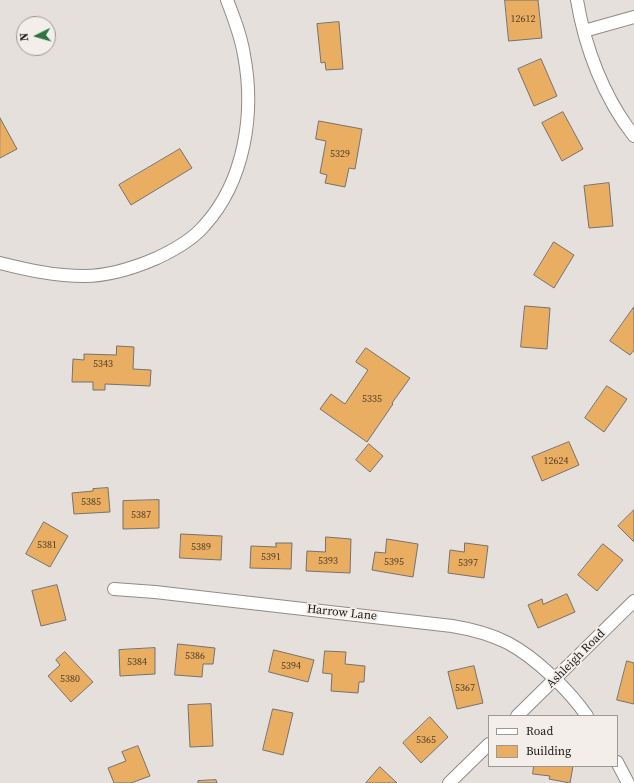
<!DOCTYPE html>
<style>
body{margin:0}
#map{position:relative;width:634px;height:783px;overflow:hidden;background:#e6e0dd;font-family:"Source Serif 4",serif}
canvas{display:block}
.legend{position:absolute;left:488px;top:715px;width:130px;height:52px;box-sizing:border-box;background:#f3eeea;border:1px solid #9c9895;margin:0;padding:5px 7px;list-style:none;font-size:12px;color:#191716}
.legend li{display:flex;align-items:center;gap:8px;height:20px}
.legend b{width:20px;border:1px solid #9c9895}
.north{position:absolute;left:16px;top:16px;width:40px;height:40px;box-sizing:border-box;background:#f3eeea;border:1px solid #9c9895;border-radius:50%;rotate:265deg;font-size:11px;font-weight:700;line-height:16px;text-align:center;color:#191716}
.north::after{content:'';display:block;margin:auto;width:14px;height:18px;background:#2c7441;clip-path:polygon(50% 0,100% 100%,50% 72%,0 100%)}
</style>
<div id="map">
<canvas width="634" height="783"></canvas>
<ul class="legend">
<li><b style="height:5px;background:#fff"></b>Road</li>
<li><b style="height:11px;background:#eaae63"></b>Building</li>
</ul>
<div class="north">N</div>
</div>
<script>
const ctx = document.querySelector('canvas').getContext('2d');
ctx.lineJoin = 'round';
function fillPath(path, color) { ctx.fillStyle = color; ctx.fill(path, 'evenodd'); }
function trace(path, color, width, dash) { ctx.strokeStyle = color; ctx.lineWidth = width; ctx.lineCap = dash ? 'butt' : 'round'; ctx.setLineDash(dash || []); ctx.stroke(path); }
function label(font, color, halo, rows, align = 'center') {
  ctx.font = font + ' "Source Serif 4",serif'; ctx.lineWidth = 4; ctx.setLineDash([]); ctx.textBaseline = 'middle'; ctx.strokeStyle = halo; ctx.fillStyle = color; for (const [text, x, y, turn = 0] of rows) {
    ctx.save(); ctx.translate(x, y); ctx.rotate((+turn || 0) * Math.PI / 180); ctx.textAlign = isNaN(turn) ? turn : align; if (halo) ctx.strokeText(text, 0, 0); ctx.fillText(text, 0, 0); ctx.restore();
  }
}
const building = new Path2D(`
 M505,0H538L542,38L509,41Z
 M339,22L343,69L326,70L325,62L321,63L317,24Z
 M541,59L557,96L534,106L518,69Z
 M563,112L583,149L562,161L542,123Z
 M0,118L17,149L0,158Z
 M319,121L362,129L355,169L349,168L345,187L325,183L327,175L320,173L326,141L316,139Z
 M180,149L192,168L131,205L119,185Z
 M609,183L613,226L589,228L584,186Z
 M554,242L574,255L554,288L534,275Z
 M525,306L550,308L547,349L521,347Z
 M634,307V350L630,355L610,341Z
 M117,346L134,347L133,369L151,370L150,386L105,384V390H93V382H72L73,359L84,360V354L116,355Z
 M366,348L410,378L392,403L393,404L367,442L320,409L331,394L345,404L368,370L356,362Z
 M607,386L627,399L604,432L585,418Z
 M569,442L579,465L542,481L532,457Z
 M369,444L383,456L370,472L356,460Z
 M108,488L110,512L74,514L72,493L93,491V489Z
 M159,500V528L123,529V501Z
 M634,510V542L618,526Z
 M44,522L68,536L50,567L26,554Z
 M181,534L222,536L221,560L180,558Z
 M326,537L351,539L350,573L306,571L307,551L325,552Z
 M387,539L418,544L413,577L372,570L375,552L385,553Z
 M276,543H292L291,569L250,568L251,546L276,547Z
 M465,543L488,546L484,578L448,573L450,550L464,552Z
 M603,544L623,560L597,591L578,575Z
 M57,585L66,620L41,626L32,591Z
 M567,594L575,612L538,628L528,605L542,599L543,604Z
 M178,644L215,648L213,664H203L202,677L175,675Z
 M155,648V674L120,676L119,650Z
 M274,650L314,660L308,682L269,672Z
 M325,651L346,652L345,664L365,666L364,682H359L358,693L331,691L332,674L323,673Z
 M65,652L93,682L71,702L48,676L60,665L56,660Z
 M627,661L634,663V704L617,700Z
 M474,666L483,703L457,709L448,672Z
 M211,704L213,746L190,747L188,705Z
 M273,709L293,713L283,755L263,750Z
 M430,717L448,737L421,763L403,743Z
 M138,746L150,776L131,783H114L108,768L126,761L122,752Z
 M534,766H573L570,783L549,779L550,776L533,774Z
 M380,767L397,783H366Z
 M216,780L217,783H198V781Z`);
const minor = new Path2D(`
 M577,0C585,48 604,98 634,136
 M584,31L634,17
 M0,263C28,270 55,276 84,276C109,276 134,268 157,258C174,250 192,240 204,226C245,181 255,113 244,55C241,36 234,18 227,0
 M114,589L155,592L452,626C471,629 490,634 508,643C536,658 569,690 587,716
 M517,716L634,601
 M617,762L628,783
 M449,783L489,744`);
const numberNames = [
 ["12612",523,19],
 ["5329",340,154],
 ["5343",103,364],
 ["5335",372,399],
 ["12624",556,461],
 ["5385",91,502],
 ["5387",141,515],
 ["5381",47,545],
 ["5389",201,547],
 ["5391",271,557],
 ["5393",328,561],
 ["5395",394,562],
 ["5397",468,563],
 ["5386",195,656],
 ["5384",137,662],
 ["5394",291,666],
 ["5380",70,679],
 ["5367",465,688],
 ["5365",426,740]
];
const streetNames = [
 ["Harrow Lane",342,613,6],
 ["Ashleigh Road",576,659,-45]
];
fillPath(building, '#eaae63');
trace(building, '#75716d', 1);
trace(minor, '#908b88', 14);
trace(minor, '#fff', 12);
label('10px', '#4d3d29', null, numberNames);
label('12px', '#191716', '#f3eeea', streetNames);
</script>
